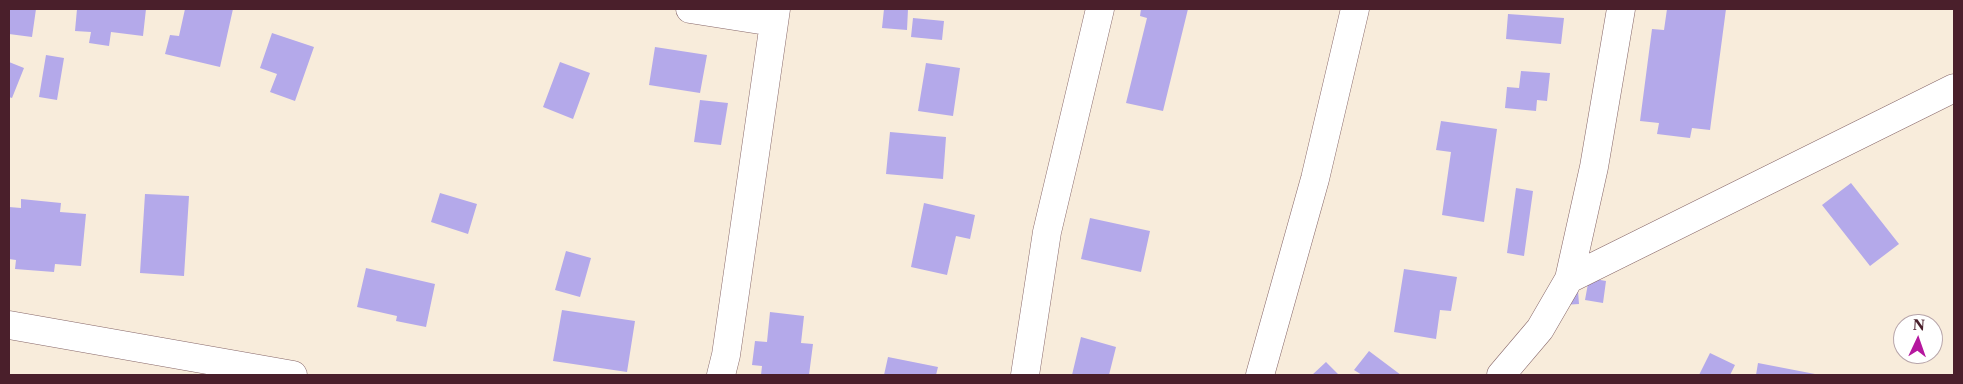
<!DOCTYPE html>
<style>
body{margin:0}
#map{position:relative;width:1963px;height:384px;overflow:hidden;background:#f8ecdb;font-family:"Libre Caslon Text",serif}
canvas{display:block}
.frame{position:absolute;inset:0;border:10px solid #4a1f2b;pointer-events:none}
.north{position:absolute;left:1893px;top:314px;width:50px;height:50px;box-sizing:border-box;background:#fff;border:1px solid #b7a5aa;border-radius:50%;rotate:3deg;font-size:14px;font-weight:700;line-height:20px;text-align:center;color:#4a1f2b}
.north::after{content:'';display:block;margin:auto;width:18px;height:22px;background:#b5179e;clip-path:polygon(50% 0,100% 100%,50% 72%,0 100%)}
</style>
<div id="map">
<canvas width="1963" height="384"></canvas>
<div class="frame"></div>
<div class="north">N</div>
</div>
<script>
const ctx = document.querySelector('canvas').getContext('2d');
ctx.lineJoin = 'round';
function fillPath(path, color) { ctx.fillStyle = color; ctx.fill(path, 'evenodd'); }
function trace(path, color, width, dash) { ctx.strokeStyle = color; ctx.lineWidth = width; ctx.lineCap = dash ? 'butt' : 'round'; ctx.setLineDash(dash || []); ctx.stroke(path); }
const building = new Path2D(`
 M9,9H36L32,37L9,34Z
 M77,9H146L143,36L111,32L109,46L89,43L91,32L75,31Z
 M185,9H233L220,67L165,54L170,35L179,36Z
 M884,9H908L907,30L882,28Z
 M1141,9H1188L1163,111L1126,103L1147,18L1140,16Z
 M1667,9H1726L1710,130L1692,128L1690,138L1657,134L1659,123L1640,121L1652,29L1664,30Z
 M1508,14L1564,18L1561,44L1506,39Z
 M913,18L944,21L942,40L911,37Z
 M272,33L314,47L295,101L270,92L277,74L260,68Z
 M655,47L707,55L700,93L649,85Z
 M46,55L64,58L57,100L39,97Z
 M9,62L24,68L12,98L9,97Z
 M560,62L590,73L573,119L543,107Z
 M926,63L960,68L953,116L918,111Z
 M1521,71L1550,73L1547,101L1537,100L1536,111L1505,108L1507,87L1519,88Z
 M700,100L728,103L721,145L694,142Z
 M1441,121L1497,129L1484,222L1442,215L1451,152L1436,150Z
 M890,132L946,137L943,179L886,174Z
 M1851,183L1899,244L1870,266L1822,205Z
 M1516,188L1533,191L1524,256L1507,253Z
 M440,193L477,204L468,234L431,222Z
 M145,194L189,196L184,276L140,273Z
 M21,199L61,203L60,212L86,214L81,266L55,264L54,272L15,269L16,260L9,259V207L21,208Z
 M924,203L975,215L970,239L956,236L947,275L911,267Z
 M1090,218L1150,231L1141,272L1081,259Z
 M566,251L591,258L580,297L555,290Z
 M366,268L435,284L426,327L396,321L397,316L357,307Z
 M1404,269L1457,277L1451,311L1440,310L1436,339L1394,332Z
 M1589,278L1606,281L1603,303L1585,300Z
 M1578,291L1579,304L1563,305Z
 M562,310L635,321L627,372L553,361Z
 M770,312L804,316L801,343L813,344L809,375H761L762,366L752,365L755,341L767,342Z
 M1081,337L1116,347L1109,375H1072Z
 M1369,351L1401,375H1362L1354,370Z
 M1710,353L1735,365L1730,375H1699Z
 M888,357L938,367L936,375H884Z
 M1326,362L1339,375H1312Z
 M1758,363L1815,374V375H1756Z`);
const minor = new Path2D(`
 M690,9L773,22
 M1569,279L1954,88
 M9,325L293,375
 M721,375L726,355L776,9
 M1025,375L1047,232L1100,9
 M1260,375L1315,179L1355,9
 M1501,375L1540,329L1569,279L1594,167L1621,9`);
fillPath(building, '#b4a9ea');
trace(minor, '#876769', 29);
trace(minor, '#fff', 28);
</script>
